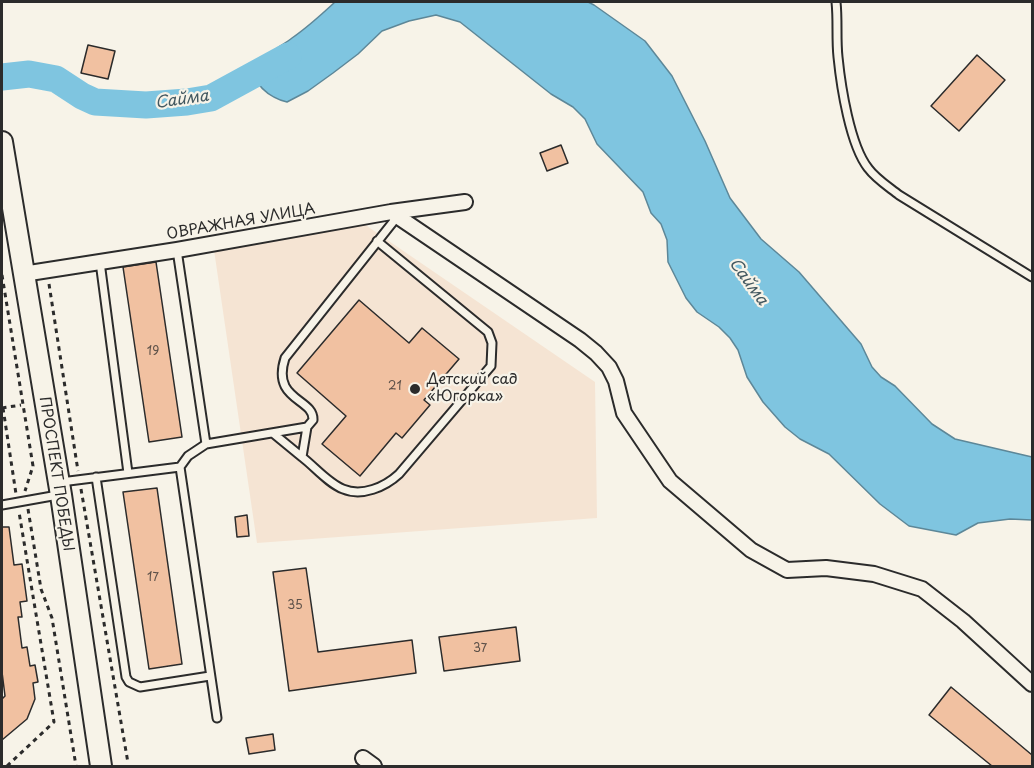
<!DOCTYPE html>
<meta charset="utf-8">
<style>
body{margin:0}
#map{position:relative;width:1034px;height:768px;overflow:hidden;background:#f7f3e8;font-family:"Playpen Sans",sans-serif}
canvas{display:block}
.frame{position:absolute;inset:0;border:3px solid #2b2b2b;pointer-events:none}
</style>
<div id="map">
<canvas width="1034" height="768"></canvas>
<div class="frame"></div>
</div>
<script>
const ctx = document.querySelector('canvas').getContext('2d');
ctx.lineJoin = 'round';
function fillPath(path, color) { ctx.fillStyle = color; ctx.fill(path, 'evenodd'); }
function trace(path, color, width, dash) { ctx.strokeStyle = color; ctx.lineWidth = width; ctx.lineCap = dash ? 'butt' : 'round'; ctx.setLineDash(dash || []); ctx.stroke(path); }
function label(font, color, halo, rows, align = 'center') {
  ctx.font = font + ' "Playpen Sans",sans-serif'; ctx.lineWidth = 4.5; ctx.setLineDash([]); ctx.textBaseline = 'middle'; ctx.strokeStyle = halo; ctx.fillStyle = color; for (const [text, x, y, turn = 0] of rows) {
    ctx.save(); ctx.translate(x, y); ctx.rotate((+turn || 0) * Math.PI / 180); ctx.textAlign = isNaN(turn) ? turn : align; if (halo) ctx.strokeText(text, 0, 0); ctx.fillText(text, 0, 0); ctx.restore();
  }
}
const built = new Path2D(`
 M364,224L595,382L597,518L257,543L214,250Z`);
const water = new Path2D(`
 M335,2H588L594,5L645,41L672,76L705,141L730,198L761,239L799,272L861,344L872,367L881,377L895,386L932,424L955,439L1032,457V520L1010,519L978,523L956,535L909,526L880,504L829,454L800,439L785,427L763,402L747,377L738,350L730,338L719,327L697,312L686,298L668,262L667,240L661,224L651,213L643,192L597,144L585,119L573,107L551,94L460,22L436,15L409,21L382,31L358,54L333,73L308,91L287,102C272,99 246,82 259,64C267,52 282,46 292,38C308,27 321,15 335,2Z`);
const river = new Path2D(`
 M2,77L29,74L56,79L82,96L95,102L146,105L187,102L211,98L288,56`);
const building = new Path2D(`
 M88,45L115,51L108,79L81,73Z
 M977,55L1005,80L959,131L931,106Z
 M561,145L568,163L547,171L540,153Z
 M156,262L182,437L149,442L123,267Z
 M359,300L409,343L422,328L459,359L424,400L430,405L402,438L396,433L360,476L322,444L346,416L297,373Z
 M157,488L182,664L149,669L123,492Z
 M247,515L249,536L237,537L235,517Z
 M2,527H9L14,565L22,564L27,601L20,602L22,617H18L22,648L27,647L30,666L35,665L38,682L33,683L35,699L27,719L2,740V699L5,696L2,672Z
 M306,568L318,652L412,640L416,673L289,691L273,572Z
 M516,627L520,661L444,671L439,637Z
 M951,687L1032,755V766H992L929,715Z
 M273,734L275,750L249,754L246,738Z`);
const path = new Path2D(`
 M2,275L33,466L25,491
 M49,284L78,471
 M2,408L21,405
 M3,408L16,494
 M81,489L128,763
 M28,509L41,589L52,618L76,766
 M7,766L54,722L19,512`);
const lane = new Path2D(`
 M836,2C838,20 836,39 838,57C841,87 850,145 868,168C876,179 889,187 899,195L1032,277
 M100,262L128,473
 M307,427L302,457C315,467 328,483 343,489C362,497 385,487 399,474L491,366L492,343L488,332L377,241
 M274,434L302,457
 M206,444L307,427L313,420C314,398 271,401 285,358L397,217
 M180,467L217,718
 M96,477L126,677L129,682L140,687L210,676
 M61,482L180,467L188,456L206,444L177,250
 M2,505L58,495`);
const street = new Path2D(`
 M391,212L580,340L596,353L609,367L616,381L624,413L670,481L751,550L787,570L826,568L874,574L922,589L963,621L1032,684
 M23,274L177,250L391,212L465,202
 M363,758L374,766`);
const secondary = new Path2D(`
 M2,142L61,495L101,766`);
const markers = [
 [415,389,6,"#2b2b2b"]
];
const numberNames = [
 ["19",153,352],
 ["21",395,387],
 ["17",153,578],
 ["35",295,606],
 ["37",480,649]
];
const streetNames = [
 ["ОВРАЖНАЯ УЛИЦА",241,222,-10],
 ["ПРОСПЕКТ ПОБЕДЫ",56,474,81]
];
const poiNames = [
 ["Детский сад",427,380],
 ["«Югорка»",427,397]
];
const waterNames = [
 ["Сайма",182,100,-8],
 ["Сайма",748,282,54]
];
fillPath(built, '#f5e4d3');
fillPath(water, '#7fc5e0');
trace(water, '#5d8798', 1.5);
trace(river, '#7fc5e0', 27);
fillPath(building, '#f1c1a1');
trace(building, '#2b2b2b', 1.5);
trace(lane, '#2b2b2b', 11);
trace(street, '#2b2b2b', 18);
trace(secondary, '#2b2b2b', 24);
trace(path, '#2b2b2b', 3, [4.5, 4.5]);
trace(lane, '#f7f3e8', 7);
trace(street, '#f7f3e8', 14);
trace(secondary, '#f7f3e8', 20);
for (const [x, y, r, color] of markers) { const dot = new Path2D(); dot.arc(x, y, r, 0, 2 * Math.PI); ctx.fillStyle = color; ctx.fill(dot); trace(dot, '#f7f3e8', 2); }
label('12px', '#5c5048', null, numberNames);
label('15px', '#2b2b2b', '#f7f3e8', streetNames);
label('15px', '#2b2b2b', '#f7f3e8', poiNames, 'left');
label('italic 16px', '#445961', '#f7f3e8', waterNames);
</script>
